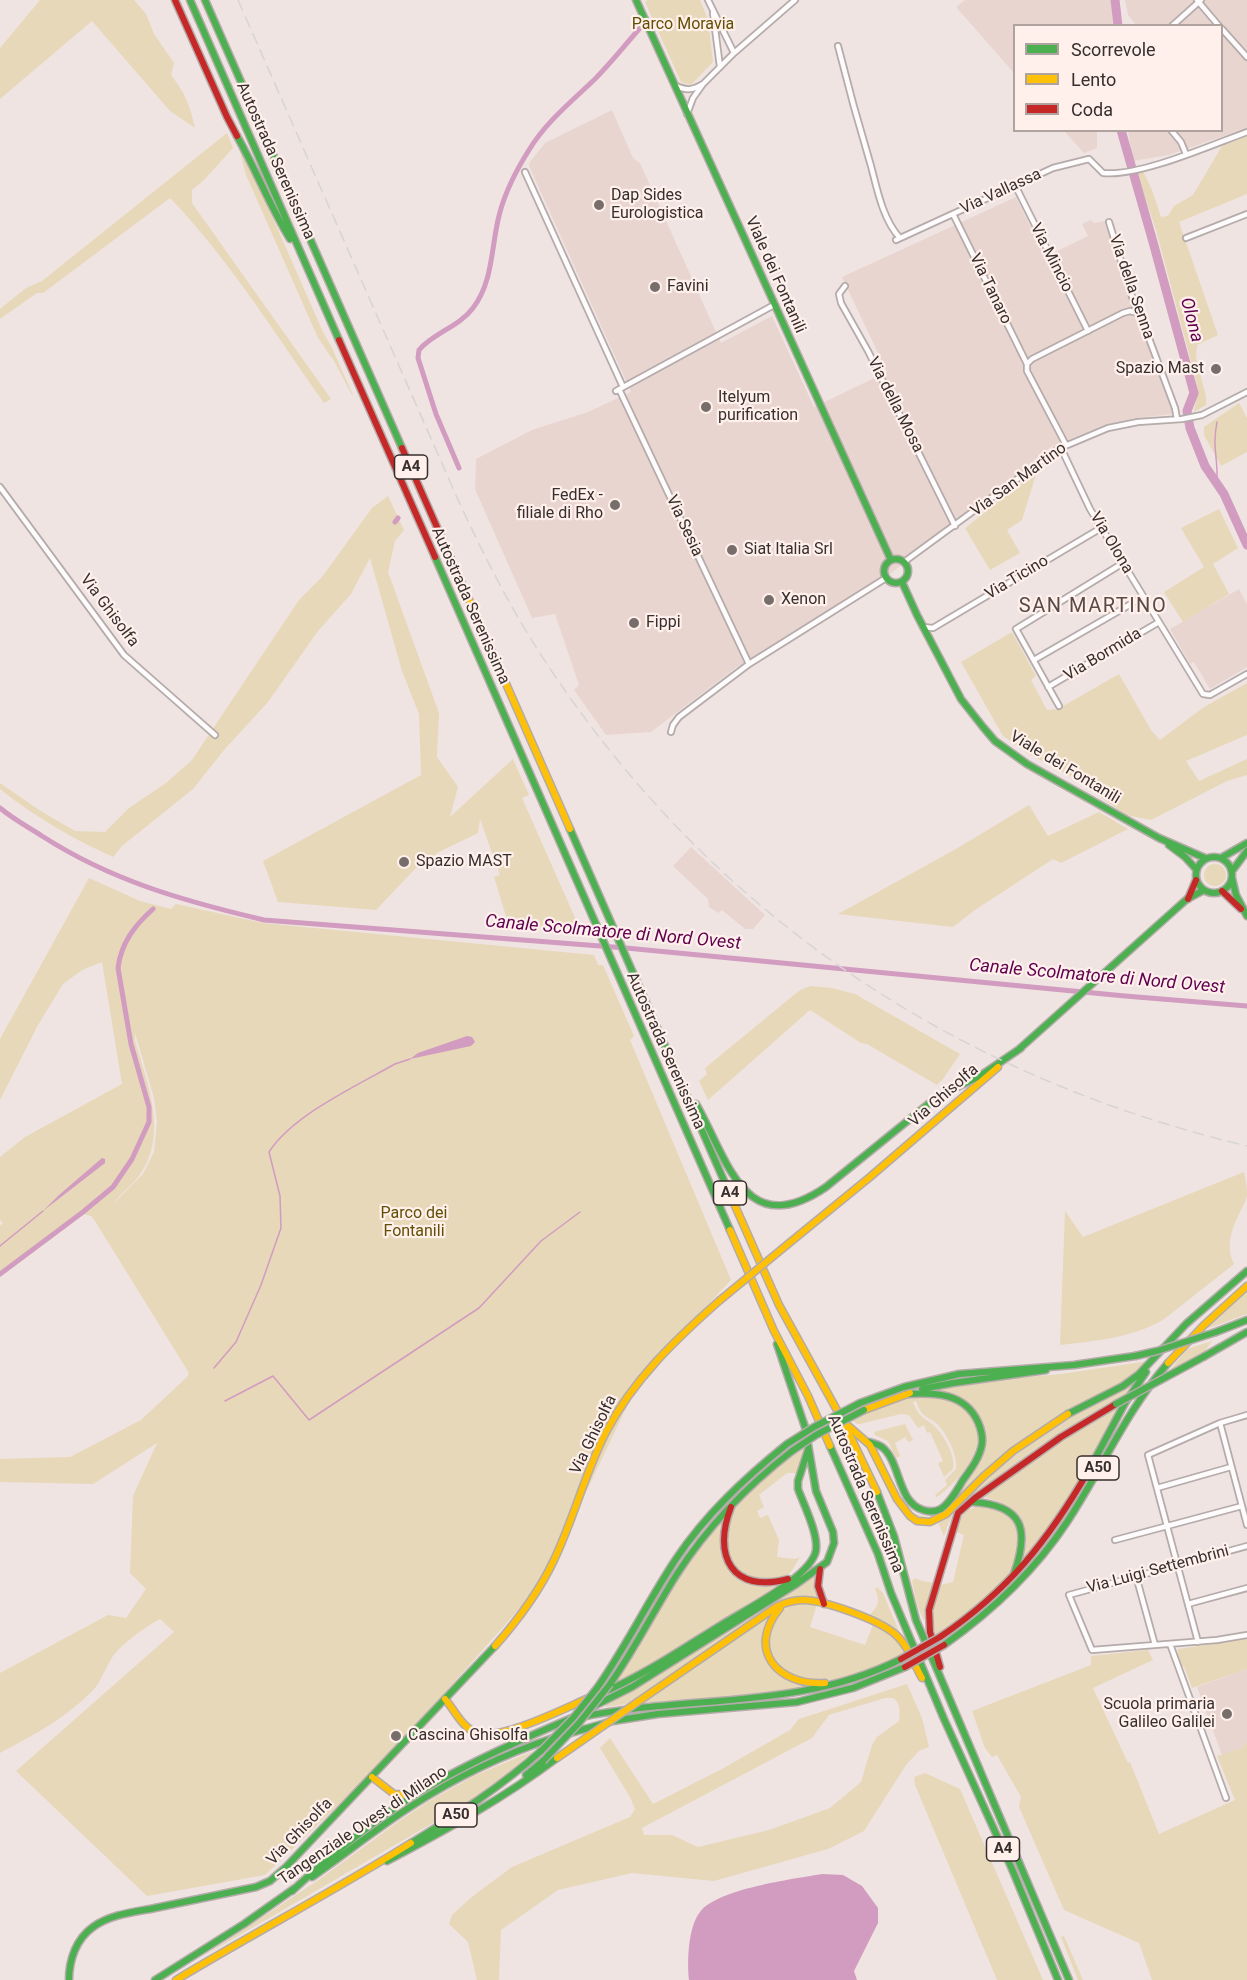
<!DOCTYPE html>
<style>
body{margin:0}
#map{position:relative;width:1247px;height:1980px;overflow:hidden;background:#efe4e2;font-family:Roboto,sans-serif}
canvas{display:block}
.legend{position:absolute;left:1013px;top:24px;width:210px;height:108px;box-sizing:border-box;background:#fff0eb;border:2px solid #afa39f;margin:0;padding:8px 10px;list-style:none;font-size:18px;color:#362f2d}
.legend li{display:flex;align-items:center;gap:12px;height:30px}
.legend b{width:30px;border:2px solid #afa39f}
</style>
<div id="map">
<canvas width="1247" height="1980"></canvas>
<ul class="legend">
<li><b style="height:8px;background:#4caf50"></b>Scorrevole</li>
<li><b style="height:8px;background:#ffc107"></b>Lento</li>
<li><b style="height:8px;background:#c62828"></b>Coda</li>
</ul>
</div>
<script>
const ctx = document.querySelector('canvas').getContext('2d');
ctx.lineJoin = 'round';
function fillPath(path, color) { ctx.fillStyle = color; ctx.fill(path, 'evenodd'); }
function trace(path, color, width, dash) { ctx.strokeStyle = color; ctx.lineWidth = width; ctx.lineCap = dash ? 'butt' : 'round'; ctx.setLineDash(dash || []); ctx.stroke(path); }
function label(font, color, halo, rows, align = 'center') {
  ctx.font = font + ' Roboto,sans-serif'; ctx.lineWidth = 4.5; ctx.setLineDash([]); ctx.textBaseline = 'middle'; ctx.strokeStyle = halo; ctx.fillStyle = color; for (const [text, x, y, turn = 0] of rows) {
    ctx.save(); ctx.translate(x, y); ctx.rotate((+turn || 0) * Math.PI / 180); ctx.textAlign = isNaN(turn) ? turn : align; if (halo) ctx.strokeText(text, 0, 0); ctx.fillText(text, 0, 0); ctx.restore();
  }
}
const built = new Path2D(`
 M965,0H1111L1113,25L1014,26V73L956,7Z
 M1125,0H1247V128L1169,155L1133,161L1128,131L1222,130V26L1136,25L1128,15Z
 M612,110L633,158L640,163L721,343L772,316L814,407L887,372L842,277L1016,197L1045,257L1088,236L1082,224L1091,220L1094,223L1105,221L1173,414L1137,418L1107,424L1051,447L881,581L737,667L651,732L606,735L574,690L579,685L555,614L532,618L475,489L476,459L532,430L588,412L631,392L529,166L530,162L545,143Z
 M1064,131H1097V148L1084,153Z
 M1239,589L1247,604V667L1210,689L1194,662L1190,664L1170,629Z
 M691,847L765,915L753,929H745L722,910L718,913L709,907L708,899L673,866Z
 M1247,1669V1742L1242,1748L1222,1755L1197,1687Z`);
const green = new Path2D(`
 M40,0H134L146,14L154,34L174,63L171,75C185,93 190,105 195,128L170,111L92,21L0,99V48Z
 M648,0H700L708,20L713,62L691,85L681,82L645,2Z
 M227,133L233,148L204,180L192,190V203L331,399L324,403C275,334 229,259 170,198L43,293H37L0,319V309L26,288L42,281Z
 M1247,136V194L1179,222L1218,335L1197,345L1196,359L1206,396V405L1194,412L1198,391L1196,380L1156,230L1137,173L1143,171L1152,190L1161,217L1168,216L1174,206L1193,195L1222,146Z
 M239,148L251,168L322,330L332,348L353,395H352L334,361L318,338L246,175Z
 M1239,403L1247,418V452L1221,466L1204,435V427Z
 M1037,471L1022,520L1007,530L1020,553L990,570L965,528Z
 M388,496L404,530L395,541L388,572L439,713L437,757L458,787L450,817L513,759L529,795L522,798L580,929L509,926L494,877L500,875L480,819L478,833L439,852L415,869L376,910L278,902L263,861L421,775L419,714L402,671L370,558L351,594L318,631L268,702L224,750L193,789L122,846L113,857C73,839 35,817 0,789V783L39,810L75,831L105,832L129,808L166,783L192,760L299,600L322,577L372,508Z
 M1219,509L1238,548L1213,564L1229,594L1183,622L1164,592L1204,567L1181,528Z
 M1012,632L1036,676L1031,680L1047,710L1058,709L1119,674L1151,730L1160,740L1204,707L1247,683V735L1186,761L1199,781L1247,759V775L1227,781L1151,820L1126,815L1072,777L1027,753L1003,736L961,662Z
 M1029,805L1048,836L1099,812L1128,829L1061,863L1053,859L975,910L953,927L838,914L956,849Z
 M1204 875a11 11 0 1 1 22 0a11 11 0 1 1-22 0Z
 M89,878L140,901L171,909L176,904L263,923L594,955L598,965H603L634,1036L630,1040L731,1280L641,1377L543,1582L433,1706L354,1790L265,1875L147,1896L16,1771L174,1632L160,1619C145,1627 123,1643 113,1656C106,1666 102,1679 95,1688C68,1717 34,1735 0,1753V1673L108,1615L126,1618L146,1589L130,1573L133,1496L157,1443L93,1484L0,1482V1459L70,1457L141,1420L187,1377L189,1373L95,1221L91,1216L84,1214L0,1277V1226L3,1223L0,1220V1157L25,1137L122,1084L102,962L82,970L63,984L38,1025L0,1100V1039ZM135,1033L154,1098L157,1121L154,1152L143,1174L113,1204C121,1193 134,1184 141,1173C168,1133 147,1082 135,1041Z
 M811,986L832,988L855,994L960,1054L943,1079L937,1085L867,1044L861,1043L810,1010L708,1100L699,1081L707,1074L705,1068L800,990Z
 M1244,1172C1246,1180 1247,1188 1247,1196C1246,1201 1243,1205 1241,1210C1232,1228 1225,1245 1234,1264L1163,1320C1131,1338 1095,1341 1060,1345L1065,1211L1083,1237Z
 M1247,1292V1314L1204,1330Z
 M1212,1341L1203,1354L1168,1373L1187,1349Z
 M1149,1361C1124,1388 1088,1395 1059,1416C1021,1444 986,1477 950,1507C936,1517 931,1524 914,1515L913,1513C925,1518 933,1519 944,1511L978,1461L984,1426L976,1411L937,1390L938,1388L996,1380L1061,1374Z
 M1129,1386L1131,1388L1124,1396L987,1486L960,1506L949,1522L944,1536L938,1523L948,1517L964,1497L987,1477L1053,1427L1075,1412Z
 M913,1396C927,1396 942,1395 955,1402C1004,1426 967,1476 937,1497L935,1495L947,1485L945,1480L956,1469C958,1456 947,1434 938,1425C926,1414 922,1419 916,1401L913,1402C920,1421 927,1417 938,1430C946,1439 956,1458 953,1469L944,1477L938,1463L943,1461L930,1432L927,1433L924,1425L918,1428L909,1415L901,1414L860,1424H857L852,1420L883,1405Z
 M1119,1407L1078,1483L1054,1523L1022,1566C1023,1557 1026,1547 1026,1538C1024,1516 1006,1501 986,1498L984,1495L1086,1424Z
 M905,1424L913,1440L908,1442L905,1437L895,1443L900,1456L896,1458L888,1441L875,1435L874,1432Z
 M803,1448L802,1459L796,1473H787L759,1495L764,1507L757,1511L760,1518L768,1515L779,1540L777,1557L795,1559L800,1557C796,1563 793,1572 786,1576C762,1590 726,1572 726,1544C725,1529 731,1516 738,1503L776,1467Z
 M979,1505C987,1506 1000,1506 1005,1511C1026,1528 1021,1562 1005,1582C986,1604 960,1620 936,1636C930,1618 935,1603 940,1585L953,1582L964,1535L954,1531L964,1512Z
 M724,1515L721,1532L732,1573L777,1584L778,1586L645,1669L614,1685L638,1648L681,1572Z
 M815,1575L817,1598L795,1597L783,1600L627,1704L606,1707L605,1705L641,1685Z
 M915,1578L922,1581L933,1583L925,1620L923,1619L917,1605L912,1581Z
 M877,1587L883,1593L901,1636L868,1616C878,1608 881,1601 875,1589Z
 M801,1603L817,1604L810,1627L865,1645L873,1625C888,1631 897,1640 906,1654C876,1669 839,1686 804,1679C761,1670 755,1611 801,1603Z
 M770,1615L764,1629L772,1665L812,1686L805,1689L757,1695L642,1703Z
 M1247,1639V1669L1192,1688L1184,1666L1181,1667L1177,1655L1178,1649Z
 M1148,1650L1153,1660L1093,1688L1128,1763L1130,1762L1159,1834L1235,1800L1217,1756L1242,1748L1247,1742V1980H1152L1139,1943L1064,1910L1019,1807L1021,1797L997,1755L992,1757L985,1748L972,1711L1091,1665V1656Z
 M907,1684L922,1718L929,1747L919,1751L906,1765L864,1831L828,1849L714,1881L632,1873L558,1890L501,1930L499,1980H477L468,1942L449,1924L452,1915L473,1896L512,1867L630,1817L635,1809L630,1797L600,1748L610,1738L653,1804L722,1769L790,1730L799,1719ZM893,1698C901,1703 900,1713 899,1721L877,1737L872,1745L861,1782L830,1808L769,1830L698,1847L672,1835H644L642,1828L812,1738L829,1715L885,1698Z
 M533,1751L504,1777L462,1806L202,1957L317,1881L402,1819L431,1800L474,1776Z
 M925,1773L960,1789L1043,1980H997L915,1785L914,1777Z
 M1064,1936L1083,1980H1078L1061,1937Z`);
const water = new Path2D(`
 M467,1036L472,1037L475,1042L471,1046L410,1059L418,1053Z
 M102,1158L105,1159V1163L43,1211L59,1195Z
 M822,1874L843,1875L862,1886L878,1908V1923L854,1971L857,1980H689C687,1962 688,1927 700,1912C717,1889 793,1879 822,1874Z`);
const stream = new Path2D(`
 M1217,481C1218,458 1212,446 1217,422
 M0,1246L43,1211
 M214,1368L236,1342L261,1285L281,1228L280,1196L269,1152C293,1115 356,1086 395,1064L410,1059
 M225,1401L273,1376L309,1420L479,1308L541,1241L580,1212`);
const canal = new Path2D(`
 M459,468L436,414L418,358L419,350C433,333 459,327 473,308C494,281 491,243 500,212C506,190 517,169 529,150C546,122 571,102 595,79C611,63 625,45 640,28
 M395,522L398,518
 M0,808C13,819 28,827 42,836C112,881 184,901 264,920L626,948L1125,996L1247,1006
 M0,1274L83,1212L113,1187L132,1159L149,1122V1107L131,1044L118,968C121,943 135,925 153,909`);
const river = new Path2D(`
 M1115,0L1118,26
 M1121,130L1153,242L1194,393L1187,411L1190,428L1205,466L1224,494L1247,545`);
const street = new Path2D(`
 M708,0L734,53
 M1197,0L1219,26
 M713,13L720,67
 M1172,26L1201,0
 M1222,29L1247,57
 M838,46C848,86 859,126 871,166C877,189 883,220 900,238
 M703,84L734,53L795,0
 M676,86C687,91 693,90 703,84L693,98L687,114
 M1171,130L1181,142L1186,154
 M525,172L623,387
 M1015,185L1088,331
 M953,214L1027,364
 M1109,222L1137,313L1141,317L1175,408L1177,419
 M1186,238L1247,214
 M896,240L1053,168L1089,159L1103,173C1139,177 1211,145 1247,132
 M845,286L839,294L841,303L868,351L955,526
 M619,389L749,664
 M616,391L774,305
 M1066,445L1027,371V364L1032,359L1123,313L1130,311L1137,313
 M1061,448L1090,509L1203,694L1210,695L1247,674
 M0,487L124,655L215,735
 M904,562L1058,449L1108,428L1138,422L1182,419L1202,415L1247,392
 M923,627L933,628L1101,528
 M1034,660L1143,597
 M1048,687L1159,622
 M1059,706L1016,629L1123,563
 M671,732L673,725L679,717L749,664L886,578
 M1220,1423L1247,1525
 M1157,1488L1231,1467
 M1115,1540L1242,1506
 M1247,1546L1069,1595L1092,1650L1217,1640L1247,1635
 M1136,1576L1155,1645
 M1188,1604L1247,1588
 M1198,1642L1148,1455L1220,1423L1247,1415
 M1170,1644L1226,1798`);
const fast = new Path2D(`
 M190,0L339,340
 M205,0L402,448
 M636,0L891,560
 M237,136C256,170 270,206 290,239
 M435,557L730,1230
 M884 571a12 12 0 1 1 24 0a12 12 0 1 1-24 0Z
 M902,582L917,615L961,699L983,727L995,741L1027,764L1159,838L1205,858
 M570,829L732,1199
 M1169,845L1185,857L1196,869
 M1196 875a18 18 0 1 1 36 0a18 18 0 1 1-36 0Z
 M1221,858L1247,843
 M1232,871L1247,851
 M1232,878L1236,895L1247,916
 M1017,1051L1187,899L1204,890
 M696,1104C728,1159 744,1243 826,1187L937,1097L980,1076L1021,1048
 M1216,1332L1247,1320
 M1205,1356L1247,1332
 M922,1389L953,1383L1046,1370
 M860,1403L904,1387L959,1374L1074,1365L1135,1356
 M1068,1414L1123,1386L1138,1375L1186,1324L1247,1271
 M869,1442C873,1443 878,1444 882,1447C901,1462 897,1502 923,1510C929,1512 935,1512 941,1509C951,1502 957,1490 963,1480C971,1469 980,1457 982,1444C983,1436 981,1429 978,1422C965,1393 934,1392 907,1394
 M830,1446L878,1554L891,1593L944,1719L1012,1869L1058,1980
 M1089,1470L1125,1403L1146,1372
 M877,1492L894,1536L916,1620L1069,1980
 M972,1502C1023,1505 1030,1529 1014,1574
 M944,1645C992,1611 1034,1572 1067,1522C1102,1469 1126,1411 1168,1363
 M610,1684C635,1649 654,1610 677,1574C708,1526 747,1486 792,1451
 M597,1688C626,1647 648,1601 676,1559C706,1514 745,1478 787,1444
 M602,1693C644,1675 682,1649 721,1625C745,1610 805,1580 815,1554C821,1539 804,1505 798,1489V1481L808,1450
 M590,1708L632,1687L795,1585L827,1562L834,1543L833,1532L816,1491L805,1427L777,1344
 M581,1717C687,1695 801,1710 901,1659
 M567,1734L613,1721L658,1714L797,1702L853,1688L905,1667
 M526,1775L543,1761
 M411,1843C457,1815 502,1786 542,1750
 M387,1861C446,1830 504,1798 557,1758
 M312,1877C345,1854 376,1829 410,1807C456,1777 504,1754 556,1737
 M292,1891C336,1850 383,1813 435,1783C479,1758 525,1738 572,1718
 M69,1980C69,1960 76,1939 93,1927C111,1914 135,1912 155,1908C189,1901 223,1894 256,1887L270,1881L285,1868L495,1646
 M155,1980L244,1924L295,1888`);
const slow = new Path2D(`
 M459,577L570,829
 M732,1199L779,1305L844,1423L877,1492
 M730,1230L774,1331L808,1396L830,1446
 M788,1244L870,1177L998,1067
 M1168,1363L1204,1325L1247,1286
 M864,1410L910,1393
 M846,1424L870,1445L897,1499L910,1516L917,1521L930,1522L946,1514L984,1476L1013,1451L1068,1414
 M780,1608C746,1649 777,1686 825,1683
 M495,1646C518,1620 539,1592 554,1560C574,1518 585,1473 606,1432C633,1380 675,1340 719,1301
 M445,1699C454,1709 462,1728 477,1733C501,1741 567,1707 591,1697
 M639,1701L776,1607C784,1603 793,1600 803,1600C824,1600 879,1620 895,1634C908,1645 914,1664 922,1678
 M372,1777L394,1794L410,1795
 M176,1980C254,1933 334,1891 411,1843`);
const jam = new Path2D(`
 M175,0L227,117L237,136
 M339,340L435,557
 M402,448L459,577
 M1222,891L1241,909
 M1188,899L1196,880
 M731,1507C712,1556 732,1594 788,1579
 M820,1569L818,1586L824,1604
 M940,1637C1008,1591 1048,1541 1089,1470
 M940,1667L930,1632L929,1610L958,1513L975,1498L1061,1437L1116,1404`);
const rail = new Path2D(`
 M238,0L455,493C481,550 509,606 543,658C709,913 953,1076 1247,1146`);
const fastBridge = new Path2D(`
 M1135,1356L1157,1351L1216,1332
 M1116,1404L1205,1356
 M787,1444L814,1427L860,1403
 M792,1451L816,1435L864,1410
 M542,1750L573,1718L597,1688
 M543,1761L579,1723L610,1684`);
const slowBridge = new Path2D(`
 M719,1301L788,1244
 M557,1758L639,1701`);
const jamBridge = new Path2D(`
 M901,1659L940,1637
 M905,1667L944,1645`);
const markers = [
 [599,205,6,"#776e6c"],
 [655,287,6,"#776e6c"],
 [1216,369,6,"#776e6c"],
 [706,407,6,"#776e6c"],
 [615,505,6,"#776e6c"],
 [732,550,6,"#776e6c"],
 [769,600,6,"#776e6c"],
 [634,623,6,"#776e6c"],
 [404,862,6,"#776e6c"],
 [1227,1714,6,"#776e6c"],
 [396,1736,6,"#776e6c"]
];
const shields = [
 [411,467,33],
 [730,1193,33],
 [1098,1468,42],
 [456,1815,42],
 [1003,1849,33]
];
const shieldNames = [
 ["A4",411,467],
 ["A4",730,1193],
 ["A50",1098,1468],
 ["A50",456,1815],
 ["A4",1003,1849]
];
const parkNames = [
 ["Parco Moravia",683,25],
 ["Parco dei",414,1214],
 ["Fontanili",414,1232]
];
const streetNames = [
 ["Autostrada Serenissima",275,161,66],
 ["Via Vallassa",1001,192,-25],
 ["Via Mincio",1051,258,63],
 ["Viale dei Fontanili",775,275,66],
 ["Via della Senna",1131,287,71],
 ["Via Tanaro",990,289,64],
 ["Via della Mosa",895,405,63],
 ["Via San Martino",1019,480,-36],
 ["Via Sesia",684,526,65],
 ["Via Olona",1111,543,59],
 ["Via Ticino",1017,578,-31],
 ["Autostrada Serenissima",470,606,66],
 ["Via Ghisolfa",109,611,53],
 ["Via Bormida",1103,655,-31],
 ["Viale dei Fontanili",1065,768,31],
 ["Autostrada Serenissima",665,1051,66],
 ["Via Ghisolfa",944,1096,-41],
 ["Via Ghisolfa",594,1435,-64],
 ["Autostrada Serenissima",865,1494,67],
 ["Via Luigi Settembrini",1158,1570,-15],
 ["Tangenziale Ovest di Milano",363,1826,-34],
 ["Via Ghisolfa",300,1832,-46]
];
const poiNames = [
 ["Dap Sides",611,196],
 ["Eurologistica",611,214],
 ["Favini",667,287],
 ["Spazio Mast",1204,369,"right"],
 ["Itelyum",718,398],
 ["purification",718,416],
 ["FedEx -",603,496,"right"],
 ["filiale di Rho",603,514,"right"],
 ["Siat Italia Srl",744,550],
 ["Xenon",781,600],
 ["Fippi",646,623],
 ["Spazio MAST",416,862],
 ["Scuola primaria",1215,1705,"right"],
 ["Galileo Galilei",1215,1723,"right"],
 ["Cascina Ghisolfa",408,1736]
];
const waterNames = [
 ["Olona",1191,320,75],
 ["Canale Scolmatore di Nord Ovest",613,933,5],
 ["Canale Scolmatore di Nord Ovest",1097,977,5]
];
const quarterNames = [
 ["SAN MARTINO",1093,607]
];
fillPath(built, '#e9d5d0');
fillPath(green, '#e7d8b9');
fillPath(water, '#d29bc0');
trace(stream, '#d29bc0', 1.5);
trace(canal, '#d29bc0', 5);
trace(river, '#d29bc0', 9);
trace(street, '#b4abaa', 8);
trace(fast, '#b4abaa', 9);
trace(slow, '#b4abaa', 9);
trace(jam, '#b4abaa', 9);
trace(street, '#fdfbfb', 4.5);
trace(fast, '#4caf50', 6);
trace(slow, '#ffc107', 6);
trace(jam, '#c62828', 6);
trace(rail, '#d7d4d4', 1.5, [12, 6]);
trace(fastBridge, '#b4abaa', 9, []);
trace(slowBridge, '#b4abaa', 9, []);
trace(jamBridge, '#b4abaa', 9, []);
trace(fastBridge, '#4caf50', 6);
trace(slowBridge, '#ffc107', 6);
trace(jamBridge, '#c62828', 6);
for (const [x, y, r, color] of markers) { const dot = new Path2D(); dot.arc(x, y, r, 0, 2 * Math.PI); ctx.fillStyle = color; ctx.fill(dot); trace(dot, '#fff0eb', 2); }
for (const [x, y, w] of shields) { const box = new Path2D(); box.roundRect(x - w / 2, y - 12, w, 24, 4.5); ctx.fillStyle = '#fff0eb'; ctx.fill(box); trace(box, '#362f2d', 1.5); }
label('bold 15px', '#362f2d', null, shieldNames);
label('16px', '#624f05', '#fff0eb', parkNames);
label('16px', '#362f2d', '#fff0eb', streetNames);
label('16px', '#362f2d', '#fff0eb', poiNames, 'left');
label('italic 18px', '#60014f', '#fff0eb', waterNames);
ctx.letterSpacing = '1.5px';
label('20px', '#594a46', '#fff0eb', quarterNames);
ctx.letterSpacing = '0px';
</script>
